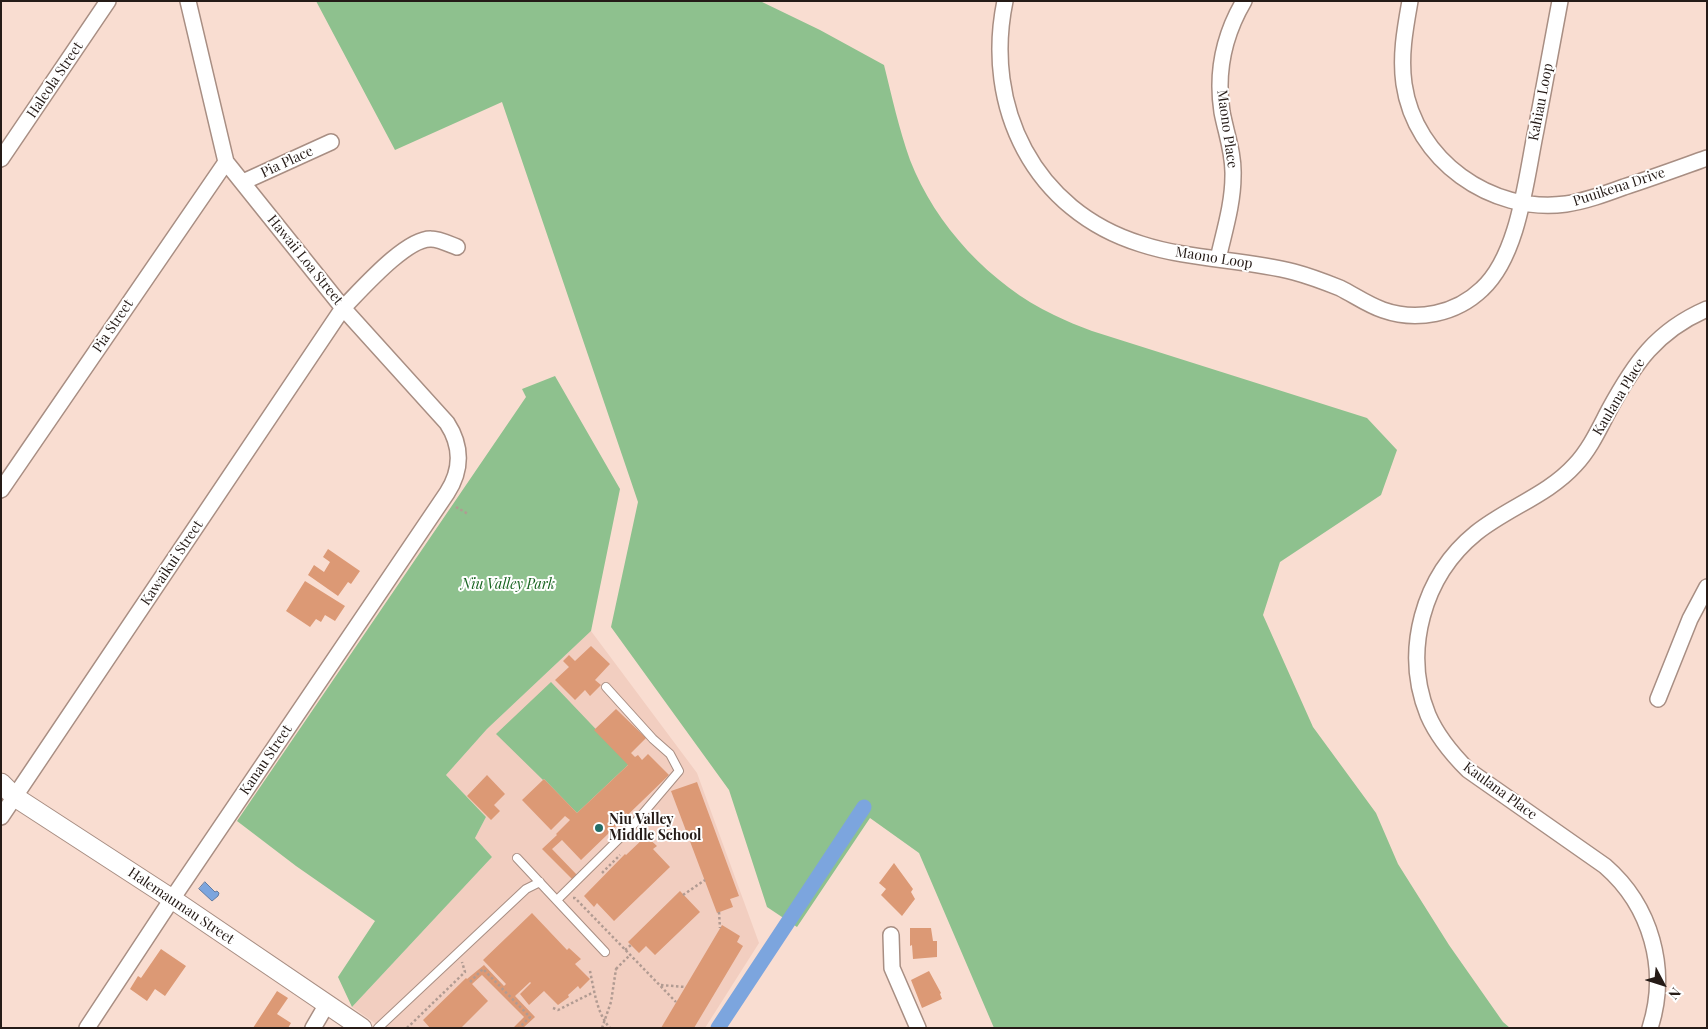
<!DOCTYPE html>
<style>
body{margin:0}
#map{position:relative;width:1708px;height:1029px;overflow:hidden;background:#f9ddd1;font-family:"Playfair Display",serif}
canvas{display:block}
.frame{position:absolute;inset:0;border:2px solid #251b17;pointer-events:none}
.north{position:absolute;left:1638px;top:959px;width:50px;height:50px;-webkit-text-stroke:4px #fff;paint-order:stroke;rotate:130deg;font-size:14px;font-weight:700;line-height:20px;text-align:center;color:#251b17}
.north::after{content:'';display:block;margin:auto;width:18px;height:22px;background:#251b17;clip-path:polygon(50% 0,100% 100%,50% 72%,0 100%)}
</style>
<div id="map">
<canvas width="1708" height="1029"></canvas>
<div class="frame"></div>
<div class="north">N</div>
</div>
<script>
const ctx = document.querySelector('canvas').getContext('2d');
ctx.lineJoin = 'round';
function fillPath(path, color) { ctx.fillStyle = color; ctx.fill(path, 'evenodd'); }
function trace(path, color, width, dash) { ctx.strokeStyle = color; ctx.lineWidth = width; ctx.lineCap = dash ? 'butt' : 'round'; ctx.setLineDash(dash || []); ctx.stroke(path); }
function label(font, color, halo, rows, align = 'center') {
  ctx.font = font + ' "Playfair Display",serif'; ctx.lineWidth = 4; ctx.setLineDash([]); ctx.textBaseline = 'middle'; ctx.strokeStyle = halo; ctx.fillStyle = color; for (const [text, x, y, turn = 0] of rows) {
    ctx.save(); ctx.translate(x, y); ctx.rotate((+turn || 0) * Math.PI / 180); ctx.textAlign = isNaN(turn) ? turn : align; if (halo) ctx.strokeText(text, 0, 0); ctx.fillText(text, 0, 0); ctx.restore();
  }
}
const built = new Path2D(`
 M591,631L697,773L759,943L705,1028H382L352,1007L492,857L475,838L486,817L446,775L487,729Z`);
const green = new Path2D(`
 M316,1H760L820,30L884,65C892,97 899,129 910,160C935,225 991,285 1054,315C1066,321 1079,326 1092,331L1367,418L1397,450L1381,495L1280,562L1263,615L1313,727L1376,813L1398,864L1449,945L1503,1022L1510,1028H994L919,853L870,818L797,927L767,907L729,790L611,627L638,502L502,102L395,150Z
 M555,376L620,489L591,631L487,729L446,775L486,817L475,838L492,857L352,1007L338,977L375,921L296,866L237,821L526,397L522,389Z
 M551,682L629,764L577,813L544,779L543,780L496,734Z`);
const water = new Path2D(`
 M205,882L215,892L217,891L219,893L218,896L212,901L199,889Z`);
const canal = new Path2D(`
 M718,1028L864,807`);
const building = new Path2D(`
 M328,549L360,571L351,584L348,582L338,596L308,575L314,565L324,572L330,562L323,557Z
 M305,581L345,606L335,621L325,615L321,622L316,619L310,627L286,611Z
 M591,646L610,664L595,680L601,685L590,696L585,690L575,700L555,680L569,667L563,661L569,655L575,661Z
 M616,709L646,738L631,753L635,757L638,755L642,760L648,754L669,775L581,860L562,840L552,849L577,875L572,879L542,849L557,835L556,834L570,820L565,816L551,830L522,800L544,779L577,813L628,765L594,730Z
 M487,775L505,794L494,805L500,811L491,820L467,796Z
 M697,782L739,896L730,899L733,907L717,913L671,791Z
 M646,836L657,846L653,849L670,867L614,921L597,903L594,907L584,896L625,854L626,855Z
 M894,863L913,889L911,892L915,899L902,916L881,895L886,889L879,883Z
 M680,891L700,912L655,955L646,946L639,953L628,942Z
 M532,913L567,950L569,948L581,959L575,964L590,979L580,989L578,986L568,995L569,997L558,1005L544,991L529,1005L520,994L531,983L530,982L515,996L535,1017L523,1028H513L524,1017L482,975L472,984L488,1001L461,1028H430L423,1020L466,978L467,979L484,965L504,986L506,984L483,960Z
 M722,925L740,936L737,942L743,946L694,1028H661Z
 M910,928H931L933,941H937V957L913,959L912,945L910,946Z
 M161,949L186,966L165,996L155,989L147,1001L130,989L138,976L141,978Z
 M929,971L941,993L940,994L942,999L922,1008L911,980Z
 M277,991L288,998L277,1014L291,1023L288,1028H253Z`);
const path = new Path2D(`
 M456,507L468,514
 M602,873L620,855
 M683,895L705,880
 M573,898H575L676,1002
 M719,912L720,928
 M625,950L631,945
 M616,969L630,955
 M590,971C594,990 597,1014 610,1028
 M470,982L483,969L530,1017L519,1028
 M661,985L685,987
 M553,1008L558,1010L594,992
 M407,1028L465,972L462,962
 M602,1028L611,1002L616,969L617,970`);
const service = new Path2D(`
 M517,858L605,952
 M557,900L634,824L679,771L670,754L653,739L606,687
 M378,1028L526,889L540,882`);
const minor = new Path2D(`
 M1005,1C983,107 1034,211 1141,244C1190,260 1244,259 1294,272C1309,276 1325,282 1340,288C1354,295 1368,305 1383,310C1417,322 1456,314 1482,289C1519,255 1526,178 1536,130C1544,87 1552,44 1560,1
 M1410,1C1405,29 1400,56 1404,84C1415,160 1491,214 1566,204C1586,201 1605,194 1624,187C1652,178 1679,168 1707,158
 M1,159L108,1
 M243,182L331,142
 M1218,259C1224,232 1233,204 1233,176C1234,154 1226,133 1222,112C1216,73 1224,35 1244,1
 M1,490L226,162
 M1658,699L1690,619L1707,587
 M1,817L343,308C361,290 406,238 431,239C439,239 449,244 457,247
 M891,935L892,968L918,1028
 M87,1028L172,899L447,493C462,470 462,446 447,423L343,308L226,162L188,1
 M313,1028L327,1004
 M1650,1028C1669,969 1651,906 1605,866L1468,770C1451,753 1437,736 1428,715C1402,651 1423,576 1476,533C1507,508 1548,495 1575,465C1590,449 1599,429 1609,410C1634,364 1656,331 1707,309`);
const tertiary = new Path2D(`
 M1,783L15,797L172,899L362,1028`);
const markers = [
 [599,828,5,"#246e67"]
];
const streetNames = [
 ["Haleola Street",55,80,-56],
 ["Kahiau Loop",1541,102,-79],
 ["Maono Place",1227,129,82],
 ["Pia Place",287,162,-25],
 ["Puuikena Drive",1619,187,-18],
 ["Maono Loop",1214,258,9],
 ["Hawaii Loa Street",305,260,51],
 ["Pia Street",113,326,-56],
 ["Kaulana Place",1619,397,-59],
 ["Kawaikui Street",172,563,-56],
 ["Kanau Street",266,760,-56],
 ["Kaulana Place",1500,791,36],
 ["Halemaumau Street",181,906,34]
];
const parkNames = [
 ["Niu Valley Park",508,585]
];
const poiNames = [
 ["Niu Valley",609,820],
 ["Middle School",609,836]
];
fillPath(built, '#f2cec0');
fillPath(green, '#8ec18e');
fillPath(water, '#7ca5de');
trace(water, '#627ca2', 1);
trace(canal, '#7ca5de', 15);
fillPath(building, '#dc9975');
trace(service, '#a88e83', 10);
trace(minor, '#a88e83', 18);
trace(tertiary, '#a88e83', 21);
trace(path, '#b19b92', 2.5, [2.5, 2.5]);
trace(service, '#fff', 8);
trace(minor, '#fff', 15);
trace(tertiary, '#fff', 19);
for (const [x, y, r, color] of markers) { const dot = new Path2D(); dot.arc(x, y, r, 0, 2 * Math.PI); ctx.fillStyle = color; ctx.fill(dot); trace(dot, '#fff', 2); }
label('14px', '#251b17', '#fff', streetNames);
label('italic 14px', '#176320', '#fff', parkNames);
label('bold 14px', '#251b17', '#fff', poiNames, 'left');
</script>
